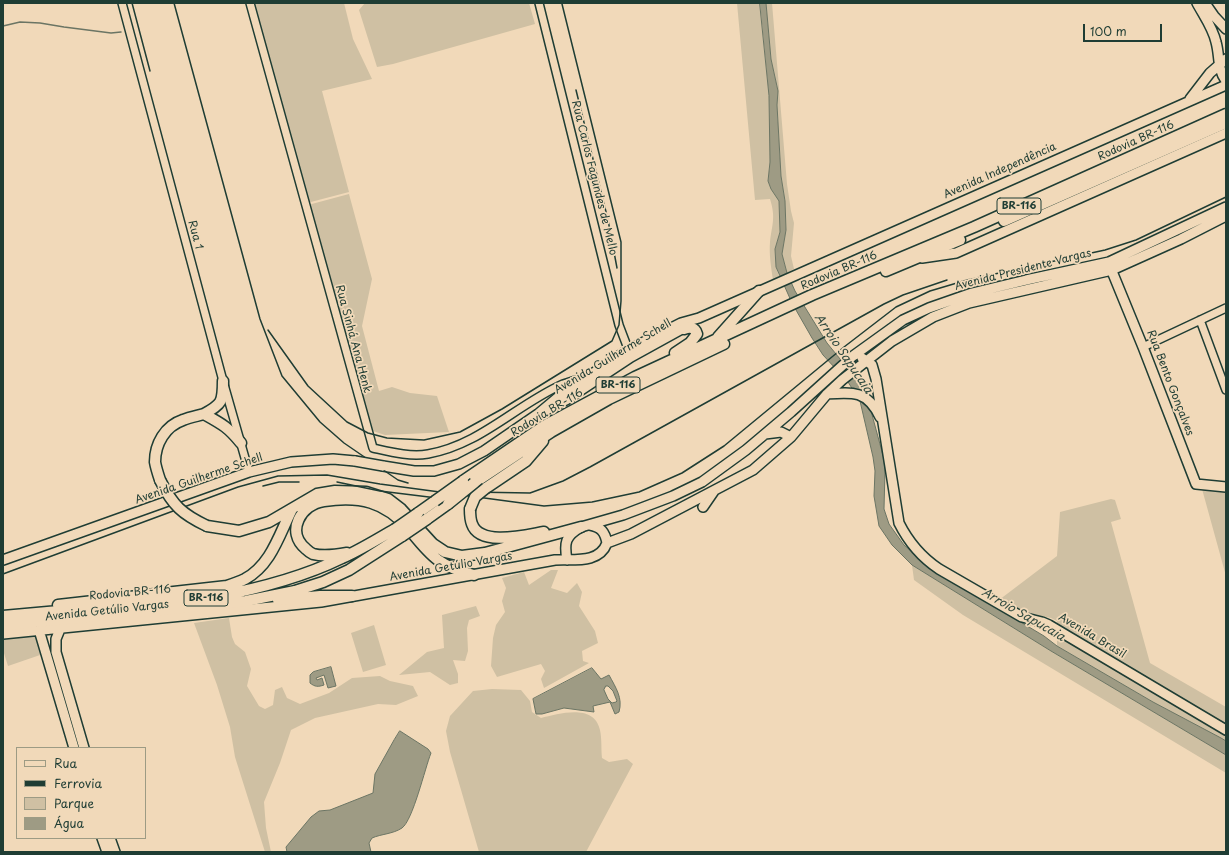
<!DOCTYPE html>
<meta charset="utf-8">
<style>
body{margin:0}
#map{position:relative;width:1229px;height:855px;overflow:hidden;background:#f1d9b9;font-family:"Playpen Sans",sans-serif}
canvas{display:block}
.frame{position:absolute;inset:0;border:4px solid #1f3d34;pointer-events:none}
.legend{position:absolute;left:16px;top:747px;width:130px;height:92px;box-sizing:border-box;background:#f1d9b9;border:1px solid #9d9b84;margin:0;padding:5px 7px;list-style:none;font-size:12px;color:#1f3d34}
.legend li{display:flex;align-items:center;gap:8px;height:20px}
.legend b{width:20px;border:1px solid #9d9b84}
.scale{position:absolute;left:1083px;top:24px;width:79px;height:18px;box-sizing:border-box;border:2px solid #1f3d34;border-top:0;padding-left:5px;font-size:12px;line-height:14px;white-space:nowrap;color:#1f3d34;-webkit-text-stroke:3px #f1d9b9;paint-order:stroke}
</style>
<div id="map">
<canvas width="1229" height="855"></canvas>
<div class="frame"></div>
<ul class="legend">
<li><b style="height:5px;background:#f1d9b9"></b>Rua</li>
<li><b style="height:5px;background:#1f3d34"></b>Ferrovia</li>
<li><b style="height:11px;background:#cfc0a3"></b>Parque</li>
<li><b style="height:11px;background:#9e9b84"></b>Água</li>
</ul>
<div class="scale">100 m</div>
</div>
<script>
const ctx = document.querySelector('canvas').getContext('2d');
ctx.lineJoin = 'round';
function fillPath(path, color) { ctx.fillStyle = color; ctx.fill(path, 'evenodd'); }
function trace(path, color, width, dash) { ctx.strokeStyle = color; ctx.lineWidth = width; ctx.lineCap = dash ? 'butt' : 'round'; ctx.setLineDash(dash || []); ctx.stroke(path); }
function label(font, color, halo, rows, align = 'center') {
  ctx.font = font + ' "Playpen Sans",sans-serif'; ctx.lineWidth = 3.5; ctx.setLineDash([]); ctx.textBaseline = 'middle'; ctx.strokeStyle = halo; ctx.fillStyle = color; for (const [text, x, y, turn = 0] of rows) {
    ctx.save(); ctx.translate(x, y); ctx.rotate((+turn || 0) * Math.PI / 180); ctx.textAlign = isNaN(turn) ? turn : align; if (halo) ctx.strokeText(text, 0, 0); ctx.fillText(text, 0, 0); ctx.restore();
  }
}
const green = new Path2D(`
 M253,3H344L353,39L372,79L322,91L349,192L307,203Z
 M365,3H529L535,24L393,64L377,67L359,10Z
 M737,3H760L769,96L770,162L768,181L771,189L779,201L780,232L775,249L776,267L779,276L773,280C771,267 769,254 770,242C772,224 776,218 770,199L755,200Z
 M766,3H772L787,184L791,211L794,223L791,256L794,269L787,273L782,254L786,230L785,201L781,176L777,105L778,91L771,59Z
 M349,194L372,279L362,326L379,391L392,387L410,393L437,396L449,432L385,435L370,430L308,205Z
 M1202,489L1226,490V576Z
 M1111,499L1115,500L1121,519L1111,522L1150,663L1226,707V741L1153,702L1057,646V621L1051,618L1030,613L999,600L1057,556L1060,512Z
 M912,565L1051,651L1226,755V773L963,615L914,580Z
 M551,570H558L551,588L567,593L577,583L582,592L579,606L595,631L598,643L582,651L583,661L589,663L544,688L541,679L545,671L541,664L497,677L491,666L493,638L496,625L505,612L502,601L506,588L502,578L524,572L529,585Z
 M476,606L480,616L469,620L467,628L468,651L465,661L453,660L458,674V683L450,685L430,672L399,675L427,652L444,648L442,615Z
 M229,618L232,637L235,644L245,652L251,669L247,686L259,706L265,709L273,705L275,690L282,687L287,698L300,704L329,693L352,678L380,676L390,681L413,686L418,696L396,705L378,704L315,718L291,730L280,763L264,802L266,828L271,852H265L235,757L230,727L217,685L194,623Z
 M374,625L386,665L363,672L351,633Z
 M33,634L40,645L43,654L8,666L3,650V638Z
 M492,689L521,690L530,701L532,712L541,718C559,714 594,703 600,730C602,739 601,749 602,758L609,762L627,759L633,764L586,852H479L450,752L446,731L450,716L473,691Z`);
const water = new Path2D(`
 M760,3H766L771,59L778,91L777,105L781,176L785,201L786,230L782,254L787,273L795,291L827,343L854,376L861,388L871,411L884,459L885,470L884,509L889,524L904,545L932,569L1044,636L1057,646L1153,702L1221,738L1226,741V755L1051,651L912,565L892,545L879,526L874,496L875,471L873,457L860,401L848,382L823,355L812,338L792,303L776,267L775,249L780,232L779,201L771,189L768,181L770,162L769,96Z
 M331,667L336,686L328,688L324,675L316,678L317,680L322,678L324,685C318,687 315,687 310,683V675L313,672Z
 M592,668L601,679L609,675C616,688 623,698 619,712L615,714L610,702L593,706L594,712L564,708L542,714H536L533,699ZM606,686H608L613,691L617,701L616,702L612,703L608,699L604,690Z
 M400,731L428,749L431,753C425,768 413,820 402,828C393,834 381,834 372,838L369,843L371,852H287L286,847L311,817L319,811L330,810L373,793L375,774L394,740Z`);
const stream = new Path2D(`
 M3,26L20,22L40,23L64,27L111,33L121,32`);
const minor = new Path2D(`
 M122,3L223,381L249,472
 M250,3L373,448C391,452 410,457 428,454C480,445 516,405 563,384C570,382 577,380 583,377
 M539,3L619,325L630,354
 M1200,320L1226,390
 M1143,347L1226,308`);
const major = new Path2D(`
 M1197,3C1204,16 1213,28 1216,42C1220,56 1217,69 1226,81
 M1205,3L1214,16L1226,29
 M1190,99L1210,73L1226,59
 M922,258L956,253L1226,133
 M1109,264L1143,347L1196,484L1226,487
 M862,358L872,365L876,379L899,523C909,543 921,557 939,569L1022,617L1042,622L1049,625L1226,730
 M827,394C852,392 867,390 880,417
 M538,414L562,394L628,350L681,323L699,318L1226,85
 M765,434L781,432L791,437
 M383,466L414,471H434L459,464L484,451L538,414L566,400L631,357L689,325
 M703,507L714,491
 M590,525C601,527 605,532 607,543
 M3,560L249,472L291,462L333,459L355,461
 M567,560C564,543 565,536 581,527L623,515L673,496L702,482L746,450L791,412L853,356L903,320L929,308L972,293L1026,280L1109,262L1226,207
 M61,627L56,639V652L84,748
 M39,630L74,748
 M3,634L321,602L555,560C574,559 599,564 607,543L631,534L753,470L791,437L827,394L842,380L892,341L933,317L969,303L1112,270L1181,239L1226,216
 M102,838L107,852
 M110,838L115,852`);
const highway = new Path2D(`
 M1004,221L1226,123
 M886,271L960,240
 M718,337L759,291
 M675,353L690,343L697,334C695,327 690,327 684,329
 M204,414C222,404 223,402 223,381
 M160,480C158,474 156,468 155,462C155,444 165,426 183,420C190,417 197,416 204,414C222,424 228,427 241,443
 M463,481L544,426L635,377L812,295L974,227L1226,114
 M474,483L551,432L609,399L724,344
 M486,488L526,461L543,441
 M470,509C470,513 470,519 472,524C480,547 526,535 544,532
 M418,513L435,501
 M427,519L448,504
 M207,526L239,531L269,522L317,494L335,491L366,492L388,499L401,509L433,544L445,552L462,556L485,553L581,527
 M347,553C336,555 324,557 313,554C311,553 308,551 306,549C285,532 301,504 324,501C360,496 384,501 409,529C418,540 427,552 438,560C449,568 462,572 474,575
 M278,600L320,596H352
 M58,605L227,586C233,584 239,582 245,579C271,565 279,535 292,509
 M3,616L214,597C257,589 301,578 342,558C360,550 378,539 395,529
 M3,626L35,622L214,605L246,601L295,591L323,582L349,570L402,536`);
const rail = new Path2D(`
 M132,3L150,71
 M174,3L260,319L282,376L320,422L344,443L398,480L408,483
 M576,90L608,220L617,268
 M268,330L308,386L347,422L368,433L387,438L424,440L460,432L502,409L612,341L619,325L621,301V242L562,4
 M337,482L380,491L437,498
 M263,486L279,482H299
 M471,492L530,493L563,481L590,467L884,304L903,295L947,280
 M3,574L238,487L278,476L327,475L380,484L544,506L592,502L639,492L682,473L724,446L844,347L896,307L930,291L967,280L1105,250L1136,240L1226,197`);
const majorBridge = new Path2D(`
 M355,461L383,466`);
const highwayBridge = new Path2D(`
 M160,480C173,506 182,514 207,526
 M435,501L463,481
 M448,504L474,483
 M470,509L475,497L486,488
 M395,529L418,513
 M402,536L427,519`);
const shields = [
 [1019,206,44],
 [618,385,44],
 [206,598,44]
];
const shieldNames = [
 ["BR-116",1019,206],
 ["BR-116",618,385],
 ["BR-116",206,598]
];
const streetNames = [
 ["Rodovia BR-116",1136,141,-24],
 ["Avenida Independência",1000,171,-24],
 ["Rua Carlos Fagundes de Mello",594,178,76],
 ["Rua 1",195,235,75],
 ["Avenida Presidente Vargas",1023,270,-14],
 ["Rodovia BR-116",839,271,-23],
 ["Rua Sinhá Ana Henk",353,339,75],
 ["Avenida Guilherme Schell",613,357,-31],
 ["Rua Bento Gonçalves",1170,383,69],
 ["Rodovia BR-116",547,413,-31],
 ["Avenida Guilherme Schell",199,479,-19],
 ["Avenida Getúlio Vargas",451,567,-10],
 ["Rodovia BR-116",130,593,-5],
 ["Avenida Getúlio Vargas",107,611,-6],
 ["Avenida Brasil",1092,636,31]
];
const waterNames = [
 ["Arroio Sapucaia",843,354,56],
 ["Arroio Sapucaia",1023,615,30]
];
fillPath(green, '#cfc0a3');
fillPath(water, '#9e9b84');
trace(water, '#6b7564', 1);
trace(stream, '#6b7564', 1.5);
trace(minor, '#1f3d34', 10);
trace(major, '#1f3d34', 12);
trace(highway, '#1f3d34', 13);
trace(minor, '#f1d9b9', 7);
trace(major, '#f1d9b9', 9);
trace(highway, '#f1d9b9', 10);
trace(rail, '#1f3d34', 1.5);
trace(majorBridge, '#1f3d34', 12, []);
trace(highwayBridge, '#1f3d34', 13, []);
trace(majorBridge, '#f1d9b9', 9);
trace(highwayBridge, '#f1d9b9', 10);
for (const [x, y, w] of shields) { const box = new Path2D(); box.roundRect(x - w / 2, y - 8, w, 16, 3); ctx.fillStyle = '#f1d9b9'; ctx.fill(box); trace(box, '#1f3d34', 1); }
label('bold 10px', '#1f3d34', null, shieldNames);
label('11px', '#1f3d34', '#f1d9b9', streetNames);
label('italic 12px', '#324b40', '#f1d9b9', waterNames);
</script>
